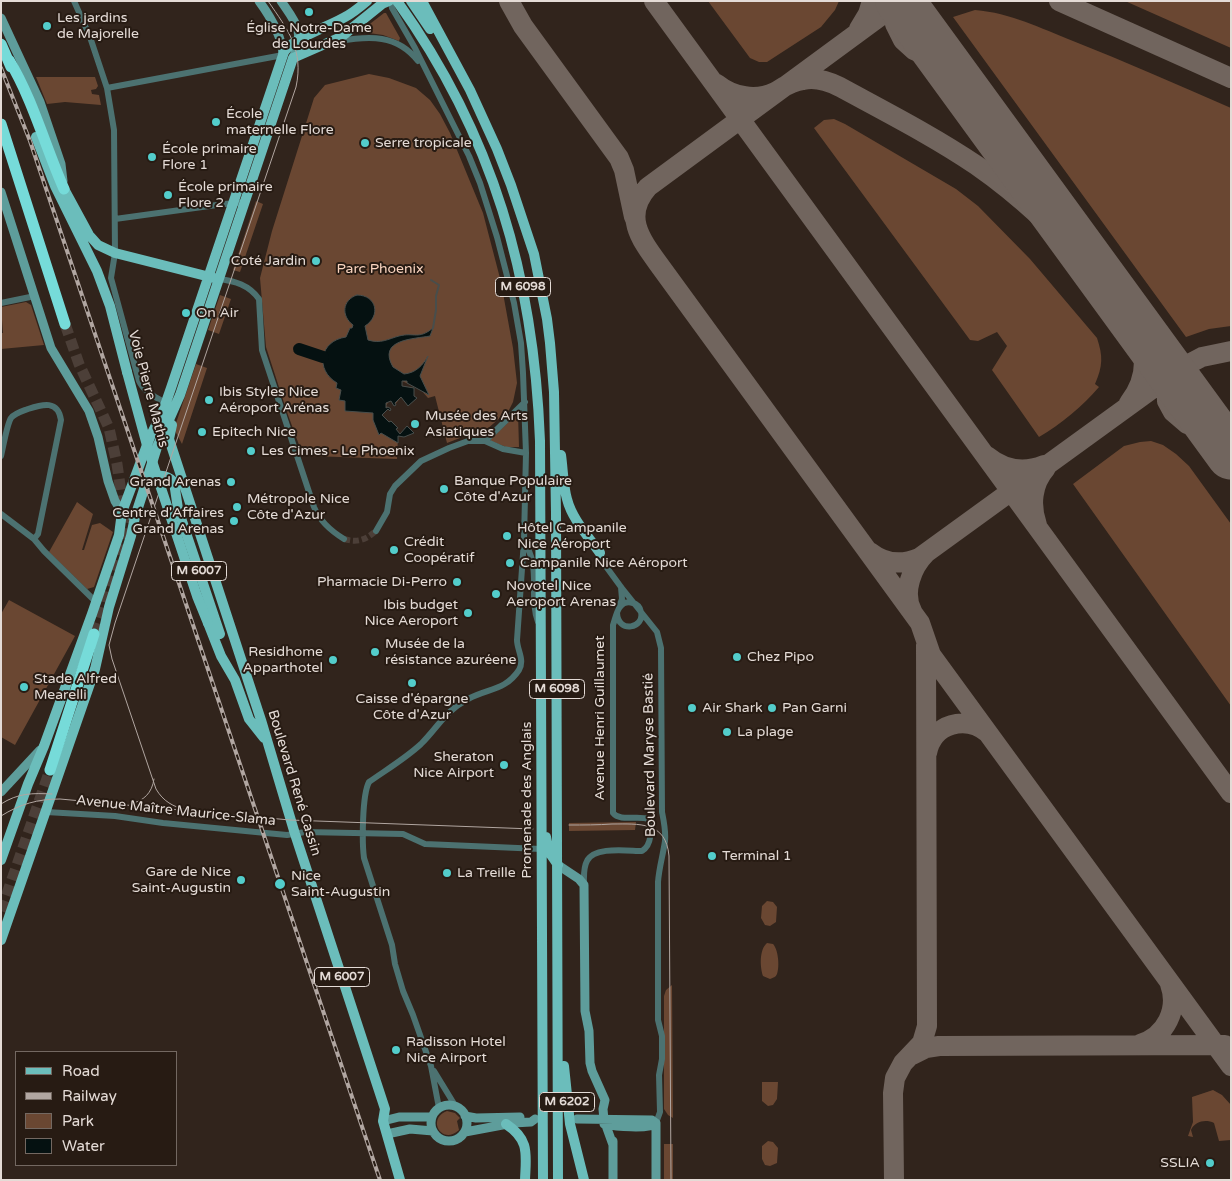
<!DOCTYPE html>
<meta charset="utf-8">
<style>
body{margin:0}
#map{position:relative;width:1232px;height:1181px;overflow:hidden;background:#31241c;font-family:"Varela Round",sans-serif}
canvas{display:block}
.frame{position:absolute;inset:0;border:2px solid #e4dbd6;pointer-events:none}
.legend{position:absolute;left:15px;top:1051px;width:162px;height:115px;box-sizing:border-box;background:#271b13;border:1px solid #736861;margin:0;padding:6px 9px;list-style:none;font-size:15px;color:#e4dbd6}
.legend li{display:flex;align-items:center;gap:10px;height:25px}
.legend b{width:25px;border:1px solid #736861}
</style>
<div id="map">
<canvas width="1232" height="1181"></canvas>
<div class="frame"></div>
<ul class="legend">
<li><b style="height:6px;background:#6bbdbb"></b>Road</li>
<li><b style="height:6px;background:#b1a6a1"></b>Railway</li>
<li><b style="height:14px;background:#6a4732"></b>Park</li>
<li><b style="height:14px;background:#051111"></b>Water</li>
</ul>
</div>
<script>
const ctx = document.querySelector('canvas').getContext('2d');
ctx.lineJoin = 'round';
function fillPath(path, color) { ctx.fillStyle = color; ctx.fill(path, 'evenodd'); }
function trace(path, color, width, dash) { ctx.strokeStyle = color; ctx.lineWidth = width; ctx.lineCap = dash ? 'butt' : 'round'; ctx.setLineDash(dash || []); ctx.stroke(path); }
function label(font, color, halo, rows, align = 'center') {
  ctx.font = font + ' "Varela Round",sans-serif'; ctx.lineWidth = 4; ctx.setLineDash([]); ctx.textBaseline = 'middle'; ctx.strokeStyle = halo; ctx.fillStyle = color; for (const [text, x, y, turn = 0] of rows) {
    ctx.save(); ctx.translate(x, y); ctx.rotate((+turn || 0) * Math.PI / 180); ctx.textAlign = isNaN(turn) ? turn : align; if (halo) ctx.strokeText(text, 0, 0); ctx.fillText(text, 0, 0); ctx.restore();
  }
}
const green = new Path2D(`
 M708,1H839L835,10L821,27L767,62H759L750,58Z
 M1125,1H1231V48Z
 M975,10C1011,13 1040,28 1073,41C1126,62 1178,85 1231,108V326L1209,329L1186,337L953,17Z
 M386,13L400,38L399,41L383,35L362,32V30L384,13Z
 M369,74L389,78L416,88L430,100L440,114L450,133L483,213L501,282L513,348L517,383L513,402L509,410L486,430L465,436L447,443L435,396L428,398L421,390L402,381V386L414,388V396L417,398L408,406L401,397L394,406L392,403L393,401H389L386,406L391,409L390,411L388,409L382,415L389,422L391,421L398,428L396,429L400,434L398,436L397,459L311,456L302,453L288,415L266,347L260,278L272,231L314,98L325,85Z
 M36,77H95L98,86L96,89L91,90L92,94L99,95L101,105L65,102L47,104Z
 M834,119L845,124L956,189L978,206L1030,259L1097,338C1103,356 1103,366 1095,384L1099,387C1083,406 1061,424 1039,437L992,370L1007,346L997,332L978,341L970,340L814,128L824,120Z
 M256,201L263,204L240,272L233,270Z
 M220,295L231,299L219,334L208,330Z
 M26,302L31,305L44,345L1,349V333H3L1,307Z
 M196,364L207,368L182,444L174,429Z
 M518,413L519,447H506L491,441V439Z
 M1151,441L1163,445L1176,454L1189,466L1231,524V706L1073,484L1124,446L1140,442Z
 M77,502L93,514L82,550H84L92,525L100,523L113,532L94,587L87,589L49,552Z
 M9,600L75,636L15,745L1,737V614Z
 M636,822L635,830L569,831V823Z
 M767,901L773,902L777,907L776,922L770,926L765,925L761,918L762,906Z
 M767,943L773,944C778,949 780,966 777,974C775,978 774,977 770,979L763,976C760,967 759,950 767,943Z
 M672,985L673,1118L668,1115L664,1109V996L666,990Z
 M762,1082H778L777,1099L773,1105L768,1106L762,1101Z
 M1213,1090L1222,1095L1231,1105V1140L1219,1141L1214,1123C1206,1119 1195,1121 1191,1130L1193,1137L1188,1136L1193,1122L1192,1097Z
 M447,1111L455,1113L460,1118L457,1121L459,1130C442,1146 426,1119 447,1111Z
 M768,1141L773,1142L778,1148L777,1163L770,1166L765,1165L762,1159V1146Z
 M664,1144H673V1180H664Z`);
const water = new Path2D(`
 M357,295C377,295 381,316 365,326L368,340C381,344 388,339 399,336C415,332 418,340 433,328L430,336C414,339 377,339 393,367L404,374C416,373 423,365 428,356L420,376L429,395L407,383V381H402V386L414,388V396L417,398L408,406L401,397L395,403L396,405L394,406L391,401L386,403V408L388,407L391,409L390,411L388,409L382,415L389,422L391,421L398,428L396,429L400,434L407,426L414,433L404,437L398,436V443L381,433L379,435L373,420V413L345,411V401L339,400L341,390L336,388L337,383C315,370 319,341 346,337L350,328H352L353,325C341,316 342,300 357,295Z`);
const stream = new Path2D(`
 M431,280L439,285L436,296V310L433,328`);
const river = new Path2D(`
 M299,349L323,357`);
const taxiway = new Path2D(`
 M509,1L523,26L619,158L624,170L634,217
 M654,1L1231,793
 M901,1L648,187C622,216 641,240 660,266L920,623L931,655L1231,1066
 M1059,1L1231,78
 M895,5V24L903,40L914,50L941,62L957,81
 M859,29L868,14L872,1
 M717,84C733,97 756,101 775,92C784,87 792,81 803,80C816,77 828,81 840,87C886,112 933,136 976,165C1025,199 1068,241 1108,286
 M1166,378L1167,401L1173,412L1187,424L1213,434L1227,451
 M1129,403C1149,378 1147,349 1134,322
 M987,456C1004,470 1024,473 1044,465
 M1037,525C1030,505 1032,484 1046,468
 M870,552C885,564 902,565 919,558L1181,368L1202,357L1231,351
 M912,611C902,592 912,567 926,553
 M927,753C933,723 966,715 988,733
 M1140,1044C1166,1036 1179,1009 1170,984
 M912,1055L926,1048L939,1046L1225,1045
 M894,1180L893,1093L895,1078L903,1063L922,1043L927,1026L926,645`);
const runway = new Path2D(`
 M900,1L1231,455`);
const streetTunnel = new Path2D(`
 M344,539C358,543 365,540 376,531`);
const highwayTunnel = new Path2D(`
 M65,324L79,364L109,428L117,464L125,521L121,547L94,634
 M1,911L50,770`);
const street = new Path2D(`
 M74,1L90,37L107,88L114,130L115,253L111,278L139,381C144,392 156,397 165,403
 M391,1L392,8L415,48L469,156L480,183L497,237L514,303L521,343L523,373L526,453L524,540L517,640C517,650 525,660 519,670C505,691 488,688 468,699C445,711 438,727 421,744C406,758 386,770 369,782C362,795 362,843 364,858L392,945L395,964L403,991L413,1015L431,1066L439,1108
 M339,41C369,36 397,34 418,61
 M107,88L283,55
 M115,219L224,204L239,203L245,201
 M219,279C235,281 249,285 259,299L262,350L314,507C320,522 331,531 344,539
 M1,303L35,296
 M485,441L525,402
 M1,456C3,448 7,424 11,418C15,413 23,411 28,409C43,404 58,400 61,420L38,534L34,539
 M1,514L34,539L44,551L96,602
 M376,531L387,512L390,494L395,486L421,461L449,448L468,441H485L503,449L526,453
 M525,542C528,549 532,556 533,565C536,584 531,603 538,622
 M600,553L602,561L621,587L657,632L661,648L662,812C664,822 666,831 665,841C663,855 659,868 658,882V1020L662,1036V1059L659,1075L660,1112L656,1123
 M619,607L622,599L621,587
 M46,812L115,816L163,823L266,833L287,835L305,832L403,834L425,844L541,849
 M584,885C584,877 583,868 587,861C594,846 628,851 642,851C652,845 652,829 648,819C638,815 620,822 613,813V625C615,620 616,612 620,607C626,599 639,602 641,612C645,628 618,634 617,613
 M434,1071L456,1107`);
const secondary = new Path2D(`
 M259,1C270,16 282,36 283,55
 M281,1C296,23 305,31 293,58
 M1,18L40,102L61,164L63,181
 M1,192L51,348L89,411L98,437L108,481L115,501L122,512L135,517
 M1,792L40,750
 M558,865L579,879L584,885L585,1011L589,1031L590,1063L592,1071L605,1100L603,1109L604,1120L613,1145
 M431 1123a18 18 0 1 1 36 0a18 18 0 1 1-36 0Z
 M465,1116L476,1118L520,1117
 M577,1119L652,1120L656,1123
 M383,1121L399,1117H432
 M656,1123V1180
 M604,1124C614,1126 649,1130 656,1123
 M465,1132L513,1123L531,1122L535,1119
 M387,1134L410,1129L433,1131
 M613,1180V1141`);
const primary = new Path2D(`
 M397,1C493,134 534,278 540,441L543,1180
 M411,1L430,29
 M422,1L470,90L497,149L511,185L534,254L547,319L550,343L554,392L556,513L558,1180
 M293,58L341,37L382,4L389,1
 M36,137L55,186L97,271L110,306L127,372
 M64,189L89,235L98,245L115,253L214,278
 M172,425L169,439L261,720L295,834L385,1109L383,1121L400,1180
 M561,455C563,469 563,485 567,499C572,519 588,536 600,553
 M150,479C159,474 167,475 174,482L178,509L220,634
 M208,623L221,656L235,680L249,719L264,738
 M546,837L549,852L558,865
 M1,860L28,784L44,746L92,614L119,535L122,512L150,437L163,411L171,388L284,52C293,38 330,26 345,17C353,13 360,7 367,1
 M1,940L95,669L109,607L131,536L135,517L145,486L157,447L180,395L293,58
 M564,1066L570,1124L584,1180
 M506,1124C530,1140 526,1154 525,1180`);
const highway = new Path2D(`
 M1,44L11,67
 M9,60C33,100 45,146 64,189
 M1,124L65,324
 M50,770L94,634`);
const tram = new Path2D(`
 M1,804C18,793 32,793 52,794
 M130,804C144,801 152,793 154,779
 M187,810C173,807 163,801 156,789L112,659L109,645L115,623L296,87C304,50 288,30 268,1
 M1,816C20,804 38,799 60,799L290,820L533,829
 M569,825C583,825 598,825 612,824C639,824 666,821 669,856L671,1180`);
const rail = new Path2D(`
 M1,68L30,141L380,1180`);
const primaryBridge = new Path2D(`
 M127,372L148,449L197,596L208,623`);
const markers = [
 [309,12,5,"#53cdcb"],
 [47,26,5,"#53cdcb"],
 [216,122,5,"#53cdcb"],
 [365,143,5,"#53cdcb"],
 [152,157,5,"#53cdcb"],
 [168,195,5,"#53cdcb"],
 [316,261,5,"#53cdcb"],
 [186,313,5,"#53cdcb"],
 [209,400,5,"#53cdcb"],
 [415,424,5,"#53cdcb"],
 [202,432,5,"#53cdcb"],
 [251,451,5,"#53cdcb"],
 [231,482,5,"#53cdcb"],
 [444,489,5,"#53cdcb"],
 [237,507,5,"#53cdcb"],
 [234,521,5,"#53cdcb"],
 [507,536,5,"#53cdcb"],
 [394,550,5,"#53cdcb"],
 [510,563,5,"#53cdcb"],
 [457,582,5,"#53cdcb"],
 [496,594,5,"#53cdcb"],
 [468,613,5,"#53cdcb"],
 [375,652,5,"#53cdcb"],
 [737,657,5,"#53cdcb"],
 [333,660,5,"#53cdcb"],
 [412,683,5,"#53cdcb"],
 [24,687,5,"#53cdcb"],
 [692,708,5,"#53cdcb"],
 [772,708,5,"#53cdcb"],
 [727,732,5,"#53cdcb"],
 [504,765,5,"#53cdcb"],
 [712,856,5,"#53cdcb"],
 [447,873,5,"#53cdcb"],
 [241,880,5,"#53cdcb"],
 [280,884,6,"#53cdcb"],
 [396,1050,5,"#53cdcb"],
 [1210,1163,5,"#53cdcb"]
];
const shields = [
 [523,287,55],
 [199,571,55],
 [557,689,55],
 [342,977,55],
 [567,1102,55]
];
const shieldNames = [
 ["M 6098",523,287],
 ["M 6007",199,571],
 ["M 6098",557,689],
 ["M 6007",342,977],
 ["M 6202",567,1102]
];
const poiNames = [
 ["Les jardins",57,18],
 ["de Majorelle",57,34],
 ["Église Notre-Dame",309,28,"center"],
 ["de Lourdes",309,44,"center"],
 ["École",226,114],
 ["maternelle Flore",226,130],
 ["Serre tropicale",375,143],
 ["École primaire",162,149],
 ["Flore 1",162,165],
 ["École primaire",178,187],
 ["Flore 2",178,203],
 ["Coté Jardin",306,261,"right"],
 ["On Air",196,313],
 ["Ibis Styles Nice",219,392],
 ["Aéroport Arénas",219,408],
 ["Musée des Arts",425,416],
 ["Asiatiques",425,432],
 ["Epitech Nice",212,432],
 ["Les Cimes - Le Phoenix",261,451],
 ["Banque Populaire",454,481],
 ["Côte d'Azur",454,497],
 ["Grand Arenas",221,482,"right"],
 ["Métropole Nice",247,499],
 ["Côte d'Azur",247,515],
 ["Centre d'Affaires",224,513,"right"],
 ["Grand Arenas",224,529,"right"],
 ["Hôtel Campanile",517,528],
 ["Nice Aéroport",517,544],
 ["Crédit",404,542],
 ["Coopératif",404,558],
 ["Campanile Nice Aéroport",520,563],
 ["Pharmacie Di-Perro",447,582,"right"],
 ["Novotel Nice",506,586],
 ["Aeroport Arenas",506,602],
 ["Ibis budget",458,605,"right"],
 ["Nice Aeroport",458,621,"right"],
 ["Musée de la",385,644],
 ["résistance azuréene",385,660],
 ["Residhome",323,652,"right"],
 ["Apparthotel",323,668,"right"],
 ["Chez Pipo",747,657],
 ["Stade Alfred",34,679],
 ["Mearelli",34,695],
 ["Caisse d'épargne",412,699,"center"],
 ["Côte d'Azur",412,715,"center"],
 ["Air Shark",702,708],
 ["Pan Garni",782,708],
 ["La plage",737,732],
 ["Sheraton",494,757,"right"],
 ["Nice Airport",494,773,"right"],
 ["Terminal 1",722,856],
 ["Gare de Nice",231,872,"right"],
 ["Saint-Augustin",231,888,"right"],
 ["La Treille",457,873],
 ["Nice",291,876],
 ["Saint-Augustin",291,892],
 ["Radisson Hotel",406,1042],
 ["Nice Airport",406,1058],
 ["SSLIA",1200,1163,"right"]
];
const parkNames = [
 ["Parc Phoenix",380,269]
];
const streetNames = [
 ["Voie Pierre Mathis",148,389,75],
 ["Avenue Henri Guillaumet",600,718,-90],
 ["Boulevard Maryse Bastié",650,755,-91],
 ["Boulevard René Cassin",294,783,73],
 ["Promenade des Anglais",527,800,-90],
 ["Avenue Maître Maurice-Slama",176,811,6]
];
fillPath(green, '#6a4732');
fillPath(water, '#051111');
trace(water, '#484e4c', 1);
trace(stream, '#484e4c', 2);
trace(river, '#051111', 12);
trace(taxiway, '#71655e', 20);
trace(runway, '#71655e', 49);
trace(streetTunnel, '#4c3f38', 6, [6, 3]);
trace(highwayTunnel, '#4c3f38', 11, [11, 5.5]);
trace(street, '#4c7271', 6);
trace(secondary, '#5e9d9b', 9);
trace(primary, '#6bbdbb', 10);
trace(highway, '#76dbd9', 11);
trace(tram, '#b1a6a1', 1);
trace(rail, '#b1a6a1', 4);
trace(rail, '#271b13', 2, [5.5]);
trace(primaryBridge, '#6bbdbb', 10);
for (const [x, y, r, color] of markers) { const dot = new Path2D(); dot.arc(x, y, r, 0, 2 * Math.PI); ctx.fillStyle = color; ctx.fill(dot); trace(dot, '#271b13', 2); }
for (const [x, y, w] of shields) { const box = new Path2D(); box.roundRect(x - w / 2, y - 9.5, w, 19, 4); ctx.fillStyle = '#271b13'; ctx.fill(box); trace(box, '#e4dbd6', 1); }
label('bold 12px', '#e4dbd6', null, shieldNames);
label('14px', '#e4dbd6', '#271b13', poiNames, 'left');
label('14px', '#f9d4bf', '#271b13', parkNames);
label('14px', '#e4dbd6', '#271b13', streetNames);
</script>
